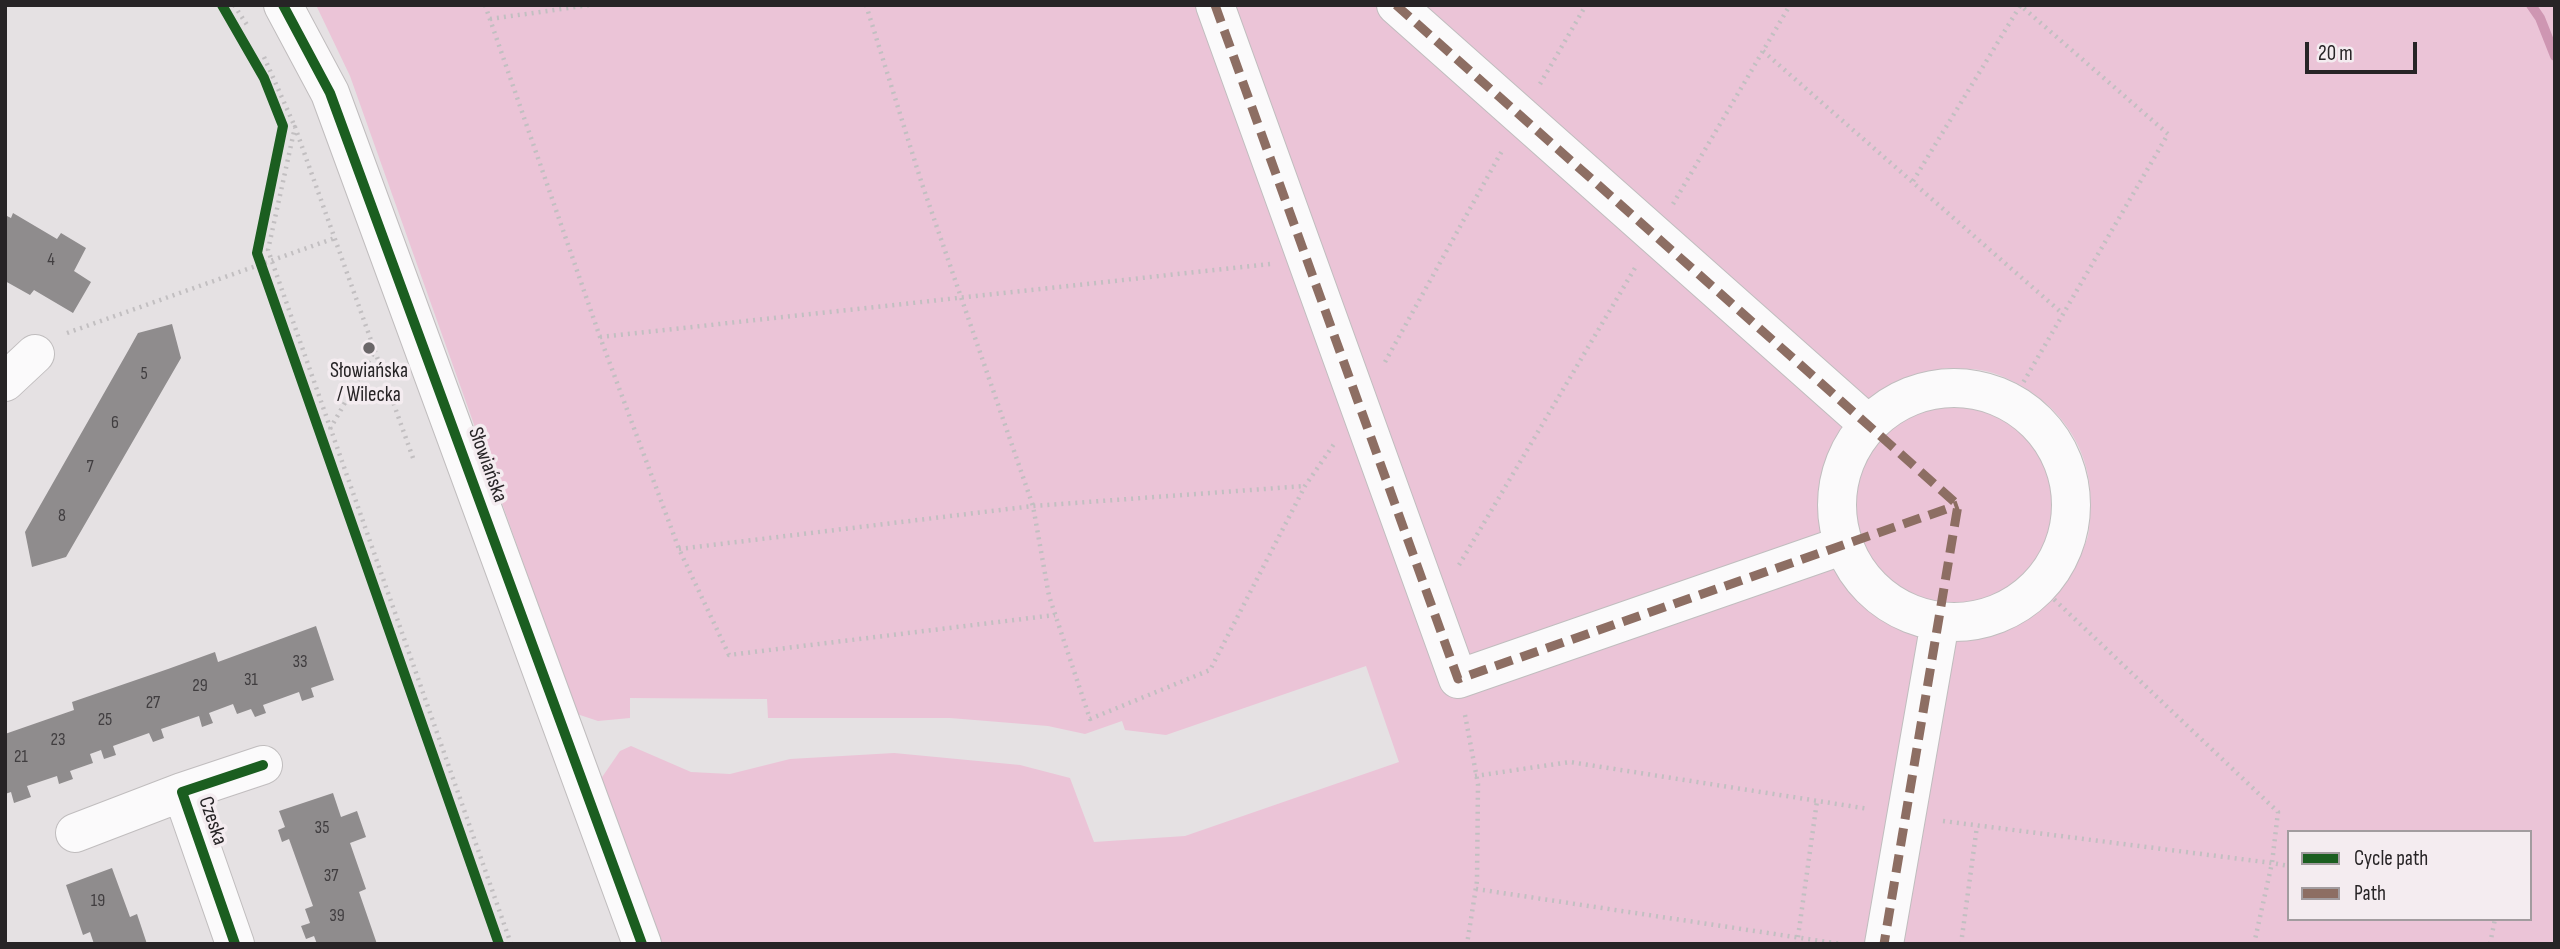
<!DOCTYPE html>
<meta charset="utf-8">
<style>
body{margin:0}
#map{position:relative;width:2560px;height:949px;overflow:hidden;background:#e5e1e3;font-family:"Sofia Sans Condensed",sans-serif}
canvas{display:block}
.frame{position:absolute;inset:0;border:7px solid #272426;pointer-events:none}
.legend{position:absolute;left:2287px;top:830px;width:245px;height:91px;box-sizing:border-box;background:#f4ecf0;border:2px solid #a29c9f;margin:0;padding:9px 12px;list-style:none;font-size:21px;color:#272426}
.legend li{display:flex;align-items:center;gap:14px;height:35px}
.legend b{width:35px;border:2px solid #a29c9f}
.scale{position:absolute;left:2305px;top:42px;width:112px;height:32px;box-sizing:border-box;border:4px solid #272426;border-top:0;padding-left:9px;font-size:21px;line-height:24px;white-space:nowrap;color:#272426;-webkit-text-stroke:5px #f4ecf0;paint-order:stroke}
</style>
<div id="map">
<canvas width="2560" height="949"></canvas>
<div class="frame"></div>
<ul class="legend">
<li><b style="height:9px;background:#1b5e20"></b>Cycle path</li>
<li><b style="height:9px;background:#8d6e63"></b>Path</li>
</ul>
<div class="scale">20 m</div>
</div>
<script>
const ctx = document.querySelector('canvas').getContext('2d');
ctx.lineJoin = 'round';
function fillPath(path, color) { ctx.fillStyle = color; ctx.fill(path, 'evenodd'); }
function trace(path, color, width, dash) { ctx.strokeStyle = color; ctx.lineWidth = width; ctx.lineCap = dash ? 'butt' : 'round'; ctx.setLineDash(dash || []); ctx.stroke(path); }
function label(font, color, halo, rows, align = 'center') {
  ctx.font = font + ' "Sofia Sans Condensed",sans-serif'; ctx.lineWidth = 7; ctx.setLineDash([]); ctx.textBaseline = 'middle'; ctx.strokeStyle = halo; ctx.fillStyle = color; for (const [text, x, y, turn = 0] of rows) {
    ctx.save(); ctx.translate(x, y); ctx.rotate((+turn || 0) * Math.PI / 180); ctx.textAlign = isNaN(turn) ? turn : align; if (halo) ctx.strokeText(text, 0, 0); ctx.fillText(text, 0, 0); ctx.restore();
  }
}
const green = new Path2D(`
 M316,5H2555V944H660L598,783L620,751L631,746L691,772L730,774L790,759L894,753L1020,765L1070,778L1094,842L1185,836L1399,762L1366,666L1166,735L1125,730L1122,721L1085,734L1048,726L950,718H768L767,699L630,698V718L598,721L577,714L350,76ZM1946,368C1960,369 1979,368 1993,373C2054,394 2096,447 2090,513C2089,522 2090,531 2087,539C2070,585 2038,623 1989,633C1851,662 1764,496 1864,404C1887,382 1916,375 1946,368ZM2289,832H2530V919H2289Z
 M1852 504a105 105 0 1 1 210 0a105 105 0 1 1-210 0Z`);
const stream = new Path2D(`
 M2531,5L2540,18L2555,56`);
const building = new Path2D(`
 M13,213L57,239L61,233L86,248L74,271L91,282L73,313L34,290L30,295L5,281V215L11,218Z
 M172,324L181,358L66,557L32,567L25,532L128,351L138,333Z
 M316,626L334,680L311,688L314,697L302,701L299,692L263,705L266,713L255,717L251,709L237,714L233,704L209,713L213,723L202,727L199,716L161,729L164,738L153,742L149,733L113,746L116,755L104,759L101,750L90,754L93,763L70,771L73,779L59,784L57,776L27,786L31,797L14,803L11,792L5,794V734L74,710L72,702L168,669L215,652L218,662Z
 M333,793L341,817L357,811L366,837L350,843L366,889L359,892L377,944H317L314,936L306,939L301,926L310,923L305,909L313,906L289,839L282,842L278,830L285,827L279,811Z
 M112,868L130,917L137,914L147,944H94L90,932L83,935L66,885Z`);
const path = new Path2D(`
 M234,5L249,28
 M485,5L600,337L679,549L729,655L1055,615
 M866,5L921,181L1033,506L1049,596L1090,719L1210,670L1305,486L1334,444
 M490,19L590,5
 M1763,51L2063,314
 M264,57L295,127
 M1540,84L1586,5
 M1913,181L2020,6
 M1673,204L1790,5
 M67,333L335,238
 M600,337L1270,264
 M1385,362L1503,149
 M2013,400L2168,134L2020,5
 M330,429L375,350
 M413,458L295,127L268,250L511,944
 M679,549L1033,506L1305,486
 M1459,565L1635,268
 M2039,585L2278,812L2272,863L2289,866
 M1465,715L1478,784L1477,881L1467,944
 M1475,776L1570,762L1869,809
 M1943,821L2272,863L2254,944
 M1476,889L1841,944
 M1797,944L1817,801
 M1961,944L1977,826
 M2490,944L2495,919`);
const minor = new Path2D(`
 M283,5L330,93L642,944
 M1215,5L1458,679L1844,545
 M1396,5L1869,425
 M5,382L35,354
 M1837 505a117 117 0 1 1 234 0a117 117 0 1 1-234 0Z
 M75,833L182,792
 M235,944L182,792L263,765
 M1884,944L1940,622`);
const quiet = new Path2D(`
 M1215,5L1458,679L1958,505
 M1396,5L1958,505L1884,944`);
const cycleway = new Path2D(`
 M222,5L264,78L283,126L257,253L499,944
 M283,5L330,93L642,944
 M235,944L182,792L263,765`);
const markers = [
 [369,348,7,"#6a6668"]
];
const numberNames = [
 ["4",51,260],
 ["5",144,374],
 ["6",115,423],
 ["7",90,467],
 ["8",62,516],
 ["33",300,662],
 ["31",251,680],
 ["29",200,686],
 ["27",153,703],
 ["25",105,720],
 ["23",58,740],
 ["21",21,757],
 ["35",322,828],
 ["37",331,876],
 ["19",98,901],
 ["39",337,916]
];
const poiNames = [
 ["Słowiańska",369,372],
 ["/ Wilecka",369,396]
];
const streetNames = [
 ["Słowiańska",487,465,70],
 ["Czeska",212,821,71]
];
fillPath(green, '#ebc4d7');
trace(stream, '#ce96b2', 10);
fillPath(building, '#8f8c8d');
trace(minor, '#c0bdbe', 40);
trace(path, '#c2bfc1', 4.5, [2, 5]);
trace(minor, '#fbfafb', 38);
trace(quiet, '#8d6e63', 9, [18, 9]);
trace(cycleway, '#1b5e20', 10);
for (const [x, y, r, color] of markers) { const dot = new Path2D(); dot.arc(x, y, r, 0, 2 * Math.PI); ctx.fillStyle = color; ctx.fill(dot); trace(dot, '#f4ecf0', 2.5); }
label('18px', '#413e40', null, numberNames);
label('21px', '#272426', '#f4ecf0', poiNames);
label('21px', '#272426', '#f4ecf0', streetNames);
</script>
